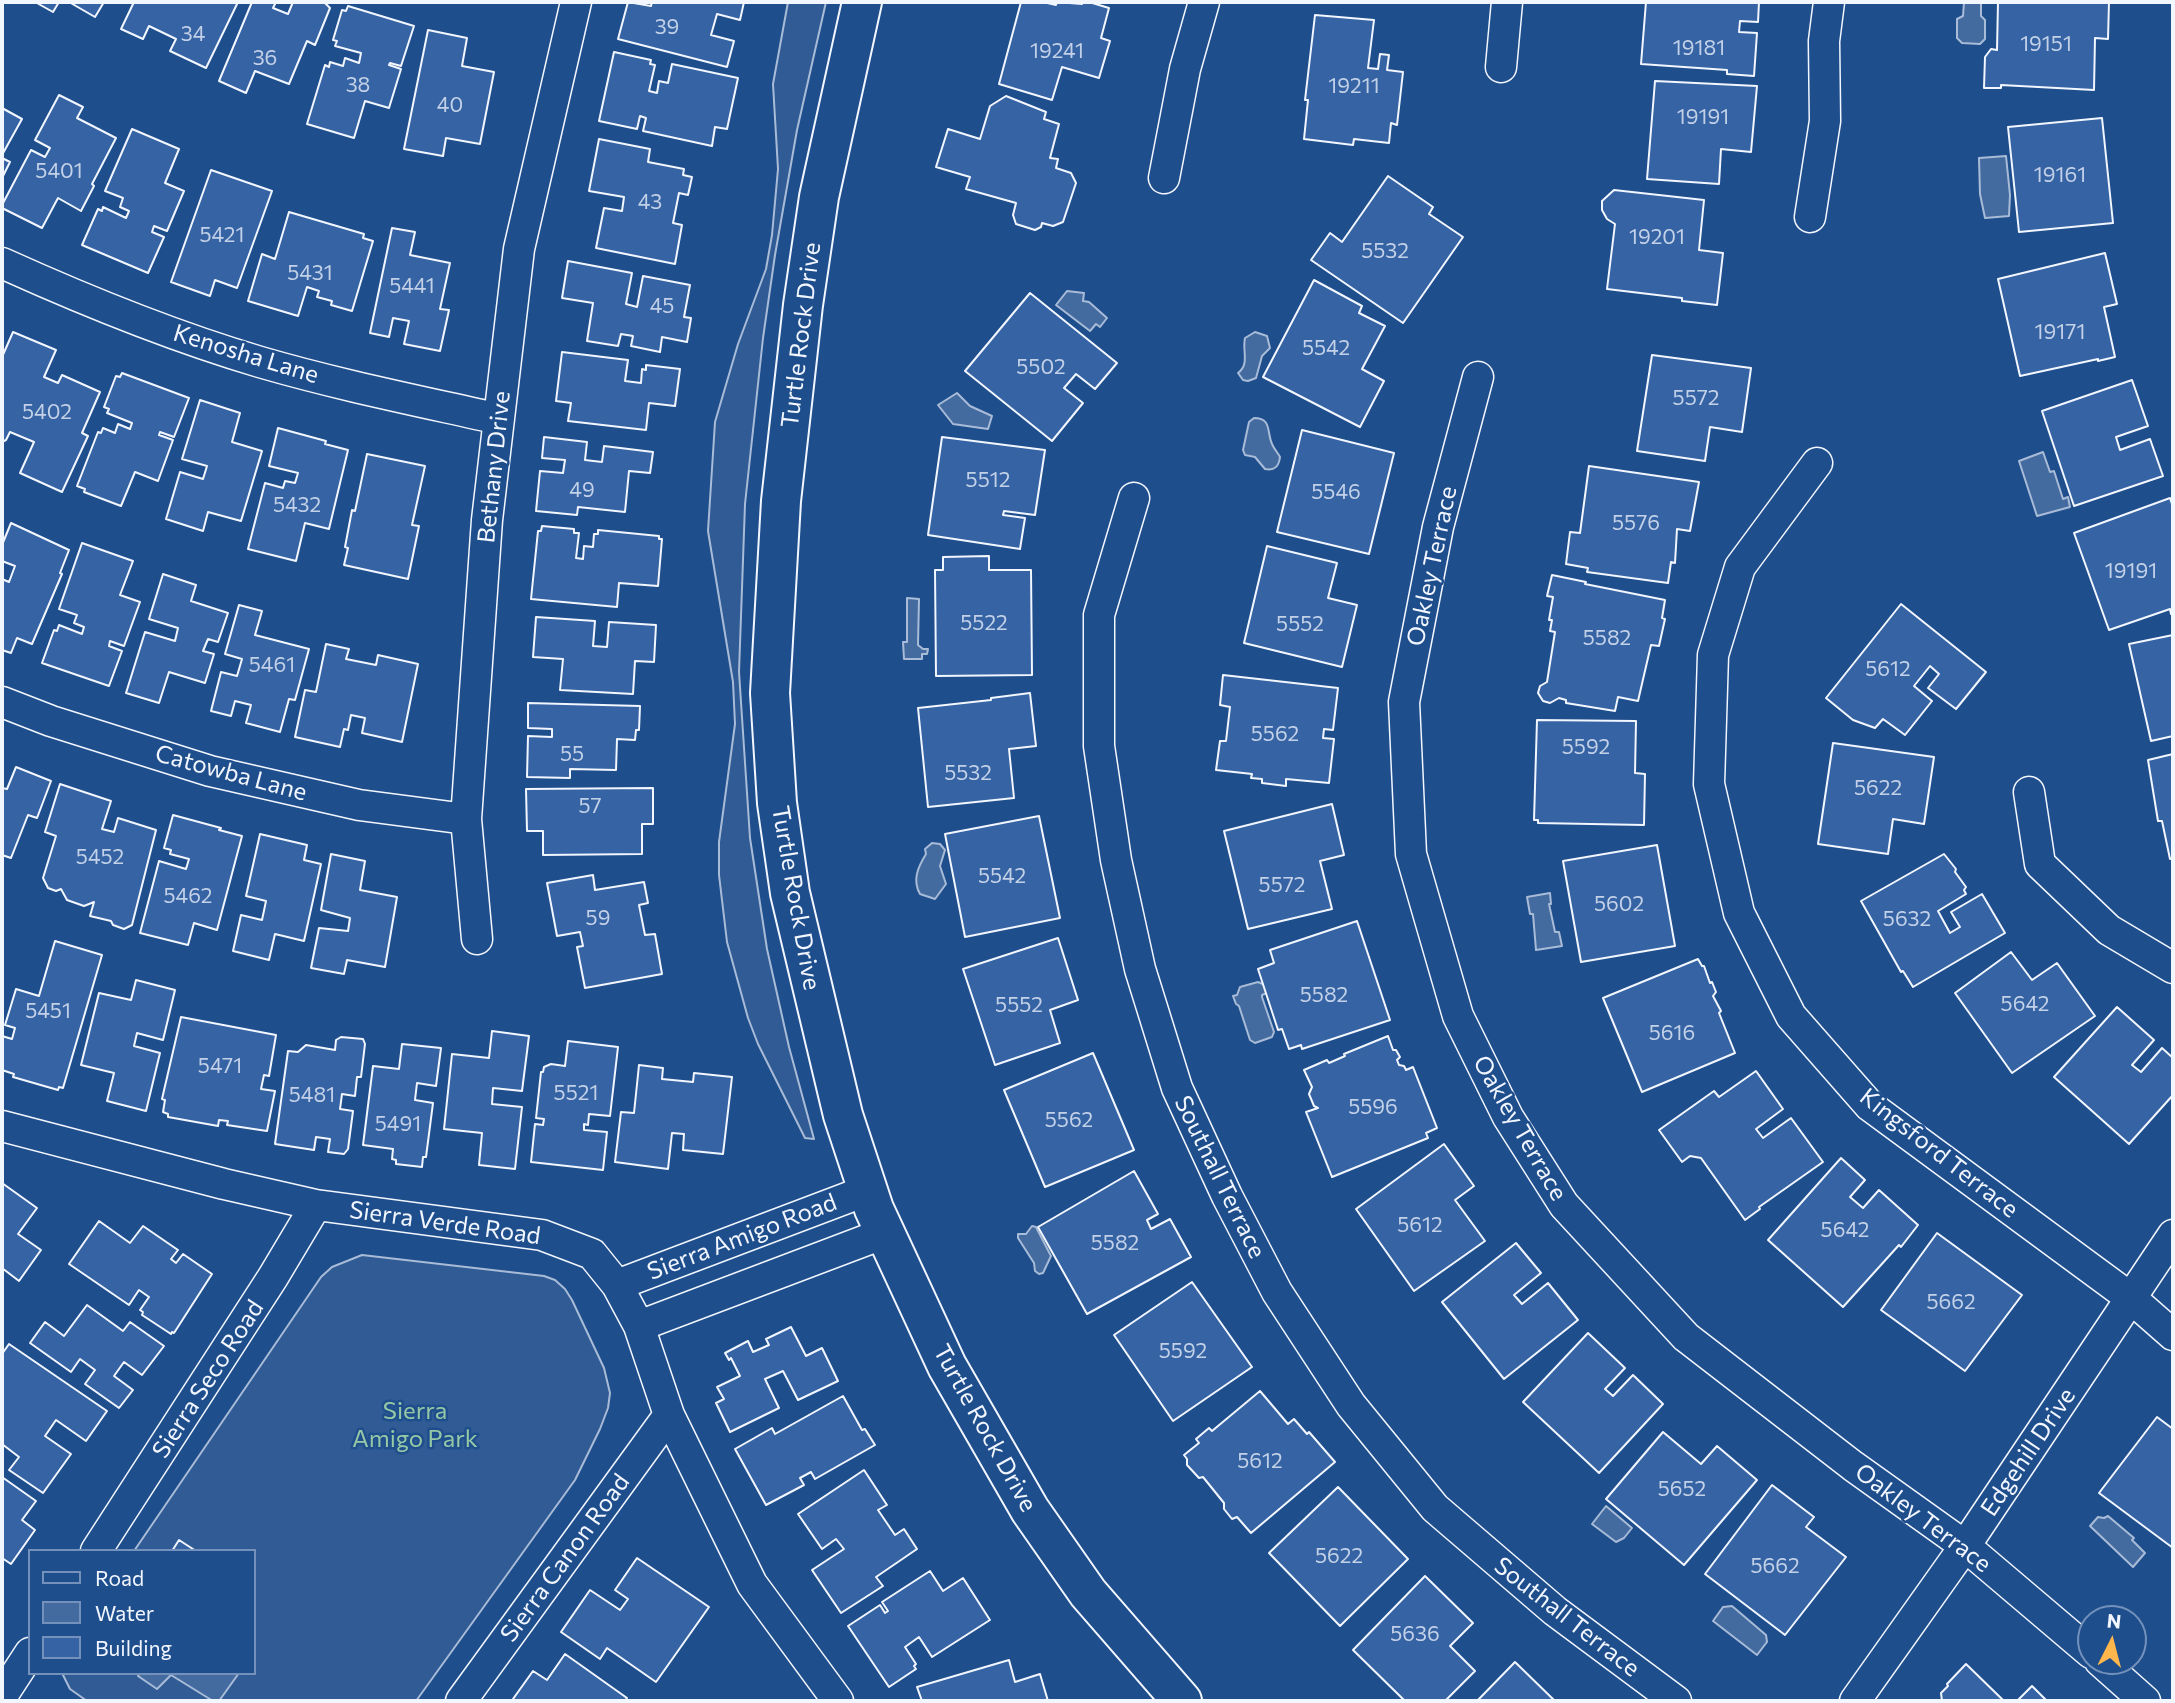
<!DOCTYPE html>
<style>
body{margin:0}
#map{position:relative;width:2175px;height:1703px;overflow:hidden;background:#1f4e8c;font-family:Commissioner,sans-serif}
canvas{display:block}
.frame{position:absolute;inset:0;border:4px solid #f2f6ff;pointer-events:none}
.legend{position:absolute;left:28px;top:1549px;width:228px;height:126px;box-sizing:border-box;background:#1f4e8c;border:2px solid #7391ba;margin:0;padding:9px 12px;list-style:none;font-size:21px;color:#f2f6ff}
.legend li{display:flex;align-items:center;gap:14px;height:35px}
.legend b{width:35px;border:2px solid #7391ba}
.north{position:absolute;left:2077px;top:1605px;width:70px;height:70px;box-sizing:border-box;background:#1f4e8c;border:2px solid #7391ba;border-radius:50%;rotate:6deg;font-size:19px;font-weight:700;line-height:28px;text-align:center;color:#f2f6ff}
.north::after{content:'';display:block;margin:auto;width:24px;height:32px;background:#ffb74d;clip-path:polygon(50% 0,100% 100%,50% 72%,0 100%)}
</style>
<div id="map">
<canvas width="2175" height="1703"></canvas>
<div class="frame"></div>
<ul class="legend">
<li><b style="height:9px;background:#1f4e8c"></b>Road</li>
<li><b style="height:19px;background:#446ba0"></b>Water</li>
<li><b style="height:19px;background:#3563a3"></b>Building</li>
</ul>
<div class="north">N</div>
</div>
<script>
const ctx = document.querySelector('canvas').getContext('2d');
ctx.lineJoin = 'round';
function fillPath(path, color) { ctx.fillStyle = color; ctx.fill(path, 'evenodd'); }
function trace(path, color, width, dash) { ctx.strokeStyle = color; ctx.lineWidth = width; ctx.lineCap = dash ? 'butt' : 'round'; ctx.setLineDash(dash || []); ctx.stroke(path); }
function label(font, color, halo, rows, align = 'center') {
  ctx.font = font + ' Commissioner,sans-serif'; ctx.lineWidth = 5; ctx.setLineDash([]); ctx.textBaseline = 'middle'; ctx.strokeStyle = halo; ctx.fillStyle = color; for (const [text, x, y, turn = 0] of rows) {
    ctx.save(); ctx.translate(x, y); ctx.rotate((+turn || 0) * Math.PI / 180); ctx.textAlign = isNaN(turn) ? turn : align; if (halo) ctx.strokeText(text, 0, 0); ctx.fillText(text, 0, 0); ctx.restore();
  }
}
const built = new Path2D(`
 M788,2H826L797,130L775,255L763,338L745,504L739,672L750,838L767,949L789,1047L814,1139L805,1138L758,1044L748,1018L727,942L719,875V842L735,724L733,682L708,531L715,422L738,344L766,269L772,235L778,169L773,84Z
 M362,1255L544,1276L555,1280L565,1289L572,1300L604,1368L610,1393L608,1408L600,1429L575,1480L416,1701H87L70,1689L62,1673H254V1551H134L321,1277L332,1267Z`);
const water = new Path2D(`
 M1964,2H1981V16L1985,20V39L1980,44L1962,43L1957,38V19L1963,16Z
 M2006,156L2010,195L2009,216L1985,218L1980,194L1979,158Z
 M1067,291L1084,293L1083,301L1089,302L1107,318L1100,327L1096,324L1090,331L1056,305Z
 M1255,332L1267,336L1270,348L1262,356L1256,378L1248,381L1243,380L1238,373C1250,364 1242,351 1245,338Z
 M957,393L970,406L992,416L988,429L953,424L938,405Z
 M1254,418C1273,418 1266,434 1273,446C1275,450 1278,453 1280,457C1279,466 1275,471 1265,469L1255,457L1245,455L1243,450L1249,422Z
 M2043,452L2050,472L2054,471L2063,499L2068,497L2070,507L2037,516L2019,461Z
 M907,598L919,599L918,645L923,649H928L927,654H922V659H904L903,642H907Z
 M932,843L940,844L945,850L940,866L946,884L935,899L920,894C912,880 918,867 926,854L925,849Z
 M1550,893L1551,904H1549L1555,932H1559L1562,946L1536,950L1533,914H1530L1527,897Z
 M1258,982L1265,985L1267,993L1262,995V997L1274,1032L1272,1037L1255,1043L1250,1040L1239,1006L1236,1004L1233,996L1237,995L1240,987Z
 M1032,1226L1036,1227L1051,1256L1043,1273L1039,1274L1035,1271L1034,1263L1018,1238V1234H1026Z
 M1606,1506L1632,1528L1624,1538L1616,1542L1592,1524Z
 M2108,1516L2134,1538L2132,1540L2145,1553L2133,1567L2090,1526L2098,1517L2104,1518Z
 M1732,1606L1766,1635L1767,1642L1757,1655L1713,1621L1723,1607Z
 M140,1673H239L219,1701H213L171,1675L157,1689L138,1676Z`);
const building = new Path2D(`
 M35,2H59L53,12Z
 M69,2H104L95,17Z
 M134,2H238L206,68L170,51L176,39L149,26L143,39L121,29Z
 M252,2H276L273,8L288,14L293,2H324L330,8L315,45L307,41L289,84L255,71L246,93L219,81Z
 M628,2L651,6L652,2H744L740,20L717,14L711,35L734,41L727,67L618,39Z
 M1021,2H1043L1056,5L1057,2L1082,4V2H1089L1109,8L1101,38L1110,41L1099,78L1062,67L1052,100L999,84Z
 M1646,2H1759L1758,22L1740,21L1739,32L1757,33L1754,76L1727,74V70L1641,64Z
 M1998,2H2109L2108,39L2095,38L2094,90L2001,85V88H1984L1985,57L1991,49L1997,50Z
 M348,6L414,26L401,66L390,63L389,65L401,69L389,108L365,101L354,138L307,124L325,65L329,67L330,62L343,66L345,58L359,63L361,53L335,46L337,41L333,40L342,10L346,11Z
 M1315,15L1374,20L1368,68L1378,69L1380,54L1389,55L1387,70L1403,72L1397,125L1391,123L1389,143L1354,139L1353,145L1304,139L1308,100H1305Z
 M428,30L467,38L462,66L494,72L480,144L446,138L443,156L404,149Z
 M614,52L651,60L650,64L655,65L649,91L657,93L659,81L668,83L672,64L738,78L727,129L715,127L712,146L643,131L646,118L640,116L637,129L599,121Z
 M1655,81L1757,86L1751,152L1721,149L1719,184L1647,179Z
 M59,95L83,107L77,118L116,138L92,184L94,186L81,211L58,198L42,228L2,208V205L31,150L45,157L50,148L35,140Z
 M1006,96L1046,112L1044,119L1059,124L1050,158L1058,159L1056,168L1071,173L1076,183L1063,222L1053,226L1042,223L1041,227L1035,230L1016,224L1013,215L1016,203L966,189L970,177L936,167L948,129L980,139L990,106Z
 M2,108L22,119L2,155Z
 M2102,118L2113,223L2019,232L2008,127Z
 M132,129L179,149L165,183L184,191L167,231L154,226L152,232L164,237L148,273L82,245L98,209L102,211L103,207L126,218L129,211L120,207L123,198L105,191Z
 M599,139L650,149L648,162L684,169L683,175L692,177L688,195L679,193L673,223L682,225L675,264L596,248L604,208L622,211L624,197L589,191Z
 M2,158L10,162L2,178Z
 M211,170L272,191L237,288L215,280L210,296L171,282Z
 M1388,176L1433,207L1429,214L1463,237L1403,323L1311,260L1330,233L1342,242Z
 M1614,190L1704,200L1699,250L1723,253L1717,305L1682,301V298L1607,289L1615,224L1607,219L1602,210V201Z
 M289,212L364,234L363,238L373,241L352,311L331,305L332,301L317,297L319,291L307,287L298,316L248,301L262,254L275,259Z
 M392,228L415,232L410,255L450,263L440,309L449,310L440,351L404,344L409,321L393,318L389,337L370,333Z
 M2105,253L2117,304L2104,307L2115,357L2098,361V359L2020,376L1998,279Z
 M568,261L632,273L626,304L637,307L643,276L690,285L684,317L691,318L687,342L662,337L660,352L631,346L633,336L621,334L618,346L587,341L593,303L562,298Z
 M1314,280L1362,306L1359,313L1385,326L1362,369L1384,381L1360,427L1263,377Z
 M1030,293L1117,363L1095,389L1076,374L1064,388L1083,403L1052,441L965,371Z
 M13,332L56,350L44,377L58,383L62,375L100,392L82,433L88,436L62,492L20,473L34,442L10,432L6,440L2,442V357Z
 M562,352L628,360L625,381L641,383L642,369L646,370V365L680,369L675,406L649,403L646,430L568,421L571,403L556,401Z
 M1652,355L1751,368L1742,432L1710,427L1705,461L1637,451Z
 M122,373L189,398L174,437L160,432L159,435L173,440L158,481L135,472L121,506L84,492L85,489L77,486L98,432L101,433L103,428L115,433L118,424L130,429L132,423L107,413L109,409L104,407L116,376L120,377Z
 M2132,380L2148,426L2116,437L2120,450L2150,439L2163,476L2074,506L2042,411Z
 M200,400L240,413L232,442L262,451L241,521L208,512L203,531L166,519L180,472L203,479L207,466L182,459Z
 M278,428L326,441L325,444L348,450L329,529L305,523L296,561L248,549L265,483L283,488L285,481L295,483L298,473L269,466Z
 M1302,430L1394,453L1369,554L1277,532Z
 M544,437L587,442L585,460L602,462L604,446L653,452L650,473L629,471L625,512L578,507L577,515L536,511L540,471L563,473L565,460L542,458Z
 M942,437L1045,450L1035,515L1004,511L1003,515L1025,518L1020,549L928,535Z
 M367,454L425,466L412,525L419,526L408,579L344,565L348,548L345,547L352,510L355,511Z
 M1589,466L1699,482L1690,531L1677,529L1675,563L1671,562L1668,583L1587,572L1588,568L1566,564L1570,532L1580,533Z
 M2170,498L2173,507V613L2171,614L2170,609L2109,630L2074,533Z
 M11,523L69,550L60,573L62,574L32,644L17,638L11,653L2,650V579L9,582L15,566L2,561V545Z
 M542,526L574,529V533H579L576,558L583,559L584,546L593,547L594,534H598V530L659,536V539H662L658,586L619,583L617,607L531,599L538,531H541Z
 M82,543L133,561L120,595L140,602L124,646L110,641L109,646L122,651L109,686L42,663L54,630L57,631L59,625L82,634L84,627L74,623L77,615L59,609Z
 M1267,546L1337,563L1328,598L1357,605L1342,667L1244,643Z
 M989,556V570H1031L1032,675L936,676L935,570H943V557Z
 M163,574L196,585L191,601L228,613L218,642L208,639L203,651L214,654L205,683L169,672L159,703L126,693L145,632L175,641L178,628L149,619Z
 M1552,575L1586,582L1585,584L1665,600L1662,618L1665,619L1659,646L1651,645L1638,701L1618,697L1615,711L1566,703V700L1559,698L1550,703L1543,701L1538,693L1540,686L1547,682L1555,632L1550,631L1552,620H1549L1553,597L1547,596Z
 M1901,604L1986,672L1956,709L1928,688L1939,674L1930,666L1914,686L1932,701L1905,735L1883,719L1875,728L1853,720L1826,698Z
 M239,605L262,611L255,635L309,649L295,700L289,699L280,732L246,723L251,705L235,701L231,716L211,711L221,672L237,676L242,659L225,654Z
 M536,617L595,621L593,646L607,647L609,622L656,625L654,662L635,661L633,694L560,690L563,659L533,657Z
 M2173,635V736L2151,741L2129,644Z
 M326,644L349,649L346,659L376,665L378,655L418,664L402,742L362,733L365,718L351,715L348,730L344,729L340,747L295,737L305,690L316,692Z
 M1223,675L1338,688L1333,730L1324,729L1323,738L1334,739L1329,783L1286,779V786L1262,783V779L1251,778L1252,774L1216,770L1220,741H1226L1230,707L1220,705Z
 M1030,693L1036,746L1009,749L1014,798L928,807L918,708L991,700V698Z
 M528,703L640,706L639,730H636L635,740L617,739L616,770L570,769V778L527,777L528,736L552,737V729L528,728Z
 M1537,720L1636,721L1635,773L1645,774L1644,825L1538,823V820H1534Z
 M1833,743L1934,757L1924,824L1893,819L1888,854L1818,844Z
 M2173,754V858L2170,859L2162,821H2158L2148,760Z
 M16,767L51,781L37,818L28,815L11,858L2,855V788L7,789Z
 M60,784L111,801L102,829L114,832L118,818L156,830L132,925L124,929L113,925L111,921L90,916L94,902L84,906L67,900L61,889L56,891L48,888L43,878L56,836L45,832Z
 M653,788V824H642V854L543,855V831H527L526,789Z
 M1332,804L1344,855L1320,861L1332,909L1248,929L1224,831Z
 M173,815L221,828L219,830L242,836L217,930L194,923L188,945L140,933L159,861L186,869L189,859L170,854L171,850L164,848Z
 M1039,816L1060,918L965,937L945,834Z
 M260,834L307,845L304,860L321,864L304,941L275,934L269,960L233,951L241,915L262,920L266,901L246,896Z
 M1657,845L1675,946L1581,962L1563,861Z
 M331,854L365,861L360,890L397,897L385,967L347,960L344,974L311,968L319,928L348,931L350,918L321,910Z
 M1944,854L1956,869L1955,872L1966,887L1964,890L1966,894L1938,911L1950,933L1960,927L1951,912L1982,894L2005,933L1913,987L1903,971L1901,972L1861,901Z
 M593,875L595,890L644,882L648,903L639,905L645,935L655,934L662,974L585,988L577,947L583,946L580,932L557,936L547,883Z
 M1357,921L1390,1020L1302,1049L1301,1045L1289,1049L1282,1029L1278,1030L1258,969L1274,963L1270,950Z
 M1058,938L1078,1000L1050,1010L1060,1043L995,1065L963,969Z
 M55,941L102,955L63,1088L59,1087L58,1090L13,1077L14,1074L2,1070V1036L12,1039L15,1028L5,1025L16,989L39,996Z
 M2011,952L2032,980L2057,963L2095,1016L2012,1073L1955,993Z
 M1698,959L1702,966H1704L1710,983L1712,982L1716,992L1713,996L1721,1011L1719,1013L1735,1053L1642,1092L1603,998Z
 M136,980L175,990L163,1040L137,1033L134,1046L160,1053L146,1111L107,1101L114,1073L81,1065L99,993L131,1000Z
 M2117,1007L2154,1040L2132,1065L2141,1072L2162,1048L2173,1058V1095L2129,1144L2054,1077Z
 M181,1017L276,1035L269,1076L264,1075L261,1089L275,1091L267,1131L227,1125L228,1121L219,1120L218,1126L168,1117V1114L163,1112L165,1100L162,1099Z
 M492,1031L529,1036L522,1091L493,1088L492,1104L522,1107L515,1169L479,1165L482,1133L444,1129L452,1054L489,1058Z
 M1388,1036L1393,1050H1396L1400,1057L1397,1060L1399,1065L1404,1066L1406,1070L1413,1067L1437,1128L1426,1133L1428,1138L1332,1177L1306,1112L1318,1108L1314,1106L1309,1094L1312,1087L1304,1070L1327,1060L1329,1063L1345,1056L1344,1054Z
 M341,1037L363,1039L365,1044L361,1077H357L355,1096L342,1094L340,1109L353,1111L348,1149L344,1154L328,1152L330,1139L316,1137L314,1150L275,1144L288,1051L298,1052L306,1045L335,1050L336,1040Z
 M568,1041L618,1047L610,1116L589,1114L588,1125L584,1124V1130L607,1132L603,1170L531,1162L535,1124L543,1125L544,1119L536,1118L541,1072H543L544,1067L551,1064L565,1066Z
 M402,1044L441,1048L436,1086L417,1083L415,1100L433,1103L426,1157H423L422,1167L396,1164V1160L392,1159L393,1149L363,1145L373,1066L399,1069Z
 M1093,1053L1134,1150L1045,1187L1004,1090Z
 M639,1065L663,1068L662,1079L693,1082L694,1073L732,1077L723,1154L683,1150L684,1134L672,1133L668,1169L615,1162L621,1112L634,1113Z
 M1756,1071L1783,1109L1756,1129L1763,1138L1791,1118L1823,1162L1759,1207L1760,1209L1745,1220L1701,1158L1690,1156L1682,1162L1659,1130L1714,1091L1719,1097Z
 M1444,1144L1474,1186L1455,1200L1485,1241L1414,1291L1356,1209Z
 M1841,1158L1865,1180L1850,1197L1863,1208L1879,1190L1918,1225L1901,1247L1899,1245L1843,1307L1768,1240Z
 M1134,1171L1158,1214L1147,1220L1151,1229L1170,1219L1191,1257L1087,1314L1038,1227Z
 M2,1183L37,1208L18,1234L41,1250L19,1281L2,1268Z
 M99,1221L130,1243L143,1226L178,1250L171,1259L176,1263L183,1254L212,1274L174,1333L172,1332L171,1334L142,1315L143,1312L140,1310L149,1297L139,1290L129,1305L69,1264Z
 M1937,1233L2022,1295L1965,1371L1881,1310Z
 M1516,1243L1541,1273L1514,1295L1522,1304L1548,1283L1578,1320L1504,1379L1442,1302Z
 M1192,1282L1252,1367L1173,1421L1114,1335Z
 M87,1305L123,1331L130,1322L164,1346L142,1375L124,1362L114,1376L133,1390L119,1408L85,1384L95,1370L80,1359L71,1372L30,1343L45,1322L64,1336Z
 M791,1327L806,1356L822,1348L838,1381L798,1400L783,1371L765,1379L779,1408L730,1432L716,1403L724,1399L717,1387L740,1376L731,1358L729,1360L725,1353L748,1341L753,1352L769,1345L766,1339Z
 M1588,1333L1625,1368L1605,1389L1613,1396L1633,1375L1663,1404L1599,1473L1523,1402Z
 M9,1344L107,1411L86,1441L56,1420L45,1436L71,1454L43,1493L9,1470L19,1457L2,1444V1354Z
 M1260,1391L1288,1424L1294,1419L1307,1434L1309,1432L1335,1462L1251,1533L1237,1517L1232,1519L1224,1509V1503L1203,1477L1199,1478L1187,1465V1459L1184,1455L1199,1443L1196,1439L1209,1428L1212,1431Z
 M843,1396L862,1430L865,1429L875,1445L815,1479L811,1472L800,1478L804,1485L766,1505L735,1449L772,1428L775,1434Z
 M2157,1417L2173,1429V1548L2099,1493Z
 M1663,1432L1701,1464L1717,1446L1757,1480L1684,1565L1606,1499Z
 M864,1470L887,1505L878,1510L895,1535L904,1529L917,1549L876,1577L883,1586L841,1613L812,1570L844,1549L836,1539L822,1549L798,1514Z
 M2,1477L36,1501L22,1520L35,1530L11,1564L2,1558Z
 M1772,1485L1814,1517L1806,1527L1846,1557L1785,1635L1705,1574Z
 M1338,1487L1408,1559L1340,1626L1269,1553Z
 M179,1540L196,1551H172Z
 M637,1558L709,1607L656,1682L607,1648L600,1659L561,1632L590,1590L620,1610L628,1599L615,1590Z
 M930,1571L943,1591L963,1578L990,1620L932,1657L919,1637L905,1647L916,1664L914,1666L916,1669L889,1687L848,1626L880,1605L885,1613L888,1611L882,1602Z
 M1425,1576L1473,1623L1450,1646L1475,1671L1445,1701H1405L1353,1650Z
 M565,1654L627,1698L625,1701H516L513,1699L533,1671L547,1680Z
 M1009,1660L1015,1682L1040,1674L1048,1701H922L917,1687Z
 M1515,1662L1555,1701H1477Z
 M1966,1664L2004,1701H1942L1941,1693L1948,1686L1947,1684Z
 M2032,1686L2047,1701H2017Z`);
const minor = new Path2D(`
 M1501,67L1507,2
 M1164,178L1185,69L1204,2
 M1810,217L1825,121L1824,41L1829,2
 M2,263C86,301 172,336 260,362C339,385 419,401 499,419
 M1478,377L1438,527L1404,702L1411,854L1458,1016L1508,1117L1564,1205L1686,1337L1853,1466L1965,1546L2091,1653
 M1817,463L1740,567L1713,655L1709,784L1739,913L1791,1016L1870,1106L2132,1299L2173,1335
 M1134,498L1099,615V746L1116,860L1140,969L1177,1088L1227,1196L1277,1292L1351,1405L1435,1508L1555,1611L1676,1701
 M2,702L51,721L210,771L359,805L466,819
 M2029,792L2040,864L2109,930L2173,968
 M477,939L466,819L487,520L519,249L576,2
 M2,1126L224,1184L316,1205L542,1235L592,1254L617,1285L639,1326L669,1415L752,1584L838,1701
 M617,1285L868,1190
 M639,1326L885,1233
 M96,1551L273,1277L316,1205
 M2100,1661L2145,1701
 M2,1696L30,1653
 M461,1701L669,1415
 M1855,1701L1965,1546L2173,1235`);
const tertiary = new Path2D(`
 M862,2L819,197L803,305L781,501L770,693L777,803L790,893L843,1115L874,1209L947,1366L1030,1510L1088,1593L1182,1701`);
const numberNames = [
 ["39",667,27],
 ["34",193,34],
 ["19151",2046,44],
 ["19181",1699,48],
 ["19241",1057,51],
 ["36",265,58],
 ["38",358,85],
 ["19211",1354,86],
 ["40",450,105],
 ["19191",1703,117],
 ["5401",59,171],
 ["19161",2060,175],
 ["43",650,202],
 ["5421",222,235],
 ["19201",1657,237],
 ["5532",1385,251],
 ["5431",310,273],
 ["5441",412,286],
 ["45",662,306],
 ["19171",2060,332],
 ["5542",1326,348],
 ["5502",1041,367],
 ["5572",1696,398],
 ["5402",47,412],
 ["5512",988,480],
 ["49",582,490],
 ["5546",1336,492],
 ["5432",297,505],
 ["5576",1636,523],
 ["19191",2131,571],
 ["5522",984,623],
 ["5552",1300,624],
 ["5582",1607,638],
 ["5461",272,665],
 ["5612",1888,669],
 ["5562",1275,734],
 ["5592",1586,747],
 ["55",572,754],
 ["5532",968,773],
 ["5622",1878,788],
 ["57",590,806],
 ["5452",100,857],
 ["5542",1002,876],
 ["5572",1282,885],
 ["5462",188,896],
 ["5602",1619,904],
 ["59",598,918],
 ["5632",1907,919],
 ["5582",1324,995],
 ["5642",2025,1004],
 ["5552",1019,1005],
 ["5451",48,1011],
 ["5616",1672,1033],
 ["5471",220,1066],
 ["5521",576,1093],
 ["5481",312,1095],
 ["5596",1373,1107],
 ["5562",1069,1120],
 ["5491",398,1124],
 ["5612",1420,1225],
 ["5642",1845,1230],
 ["5582",1115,1243],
 ["5662",1951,1302],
 ["5592",1183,1351],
 ["5612",1260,1461],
 ["5652",1682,1489],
 ["5622",1339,1556],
 ["5662",1775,1566],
 ["5636",1415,1634]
];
const streetNames = [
 ["Turtle Rock Drive",801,335,-83],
 ["Kenosha Lane",246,354,17],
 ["Bethany Drive",494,467,-84],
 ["Oakley Terrace",1432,566,-78],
 ["Catowba Lane",231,773,15],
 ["Turtle Rock Drive",796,898,80],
 ["Oakley Terrace",1520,1128,60],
 ["Kingsford Terrace",1939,1153,38],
 ["Southall Terrace",1220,1177,64],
 ["Sierra Verde Road",445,1223,8],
 ["Sierra Amigo Road",742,1237,-21],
 ["Sierra Seco Road",208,1379,-57],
 ["Turtle Rock Drive",985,1428,61],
 ["Edgehill Drive",2028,1452,-56],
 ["Oakley Terrace",1923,1518,37],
 ["Sierra Canon Road",565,1558,-54],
 ["Southall Terrace",1567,1617,38]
];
const parkNames = [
 ["Sierra",415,1411],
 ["Amigo Park",415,1439]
];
fillPath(built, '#305b95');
trace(built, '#a8bbd7', 2);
fillPath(water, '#446ba0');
trace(water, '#a8bbd7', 2);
fillPath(building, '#3563a3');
trace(building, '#f2f6ff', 2);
trace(minor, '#f2f6ff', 33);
trace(tertiary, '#f2f6ff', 42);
trace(minor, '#1f4e8c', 30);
trace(tertiary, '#1f4e8c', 38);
label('21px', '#c3d1e8', null, numberNames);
label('24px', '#f2f6ff', '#1f4e8c', streetNames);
label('24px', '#97c8a6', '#1f4e8c', parkNames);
</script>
